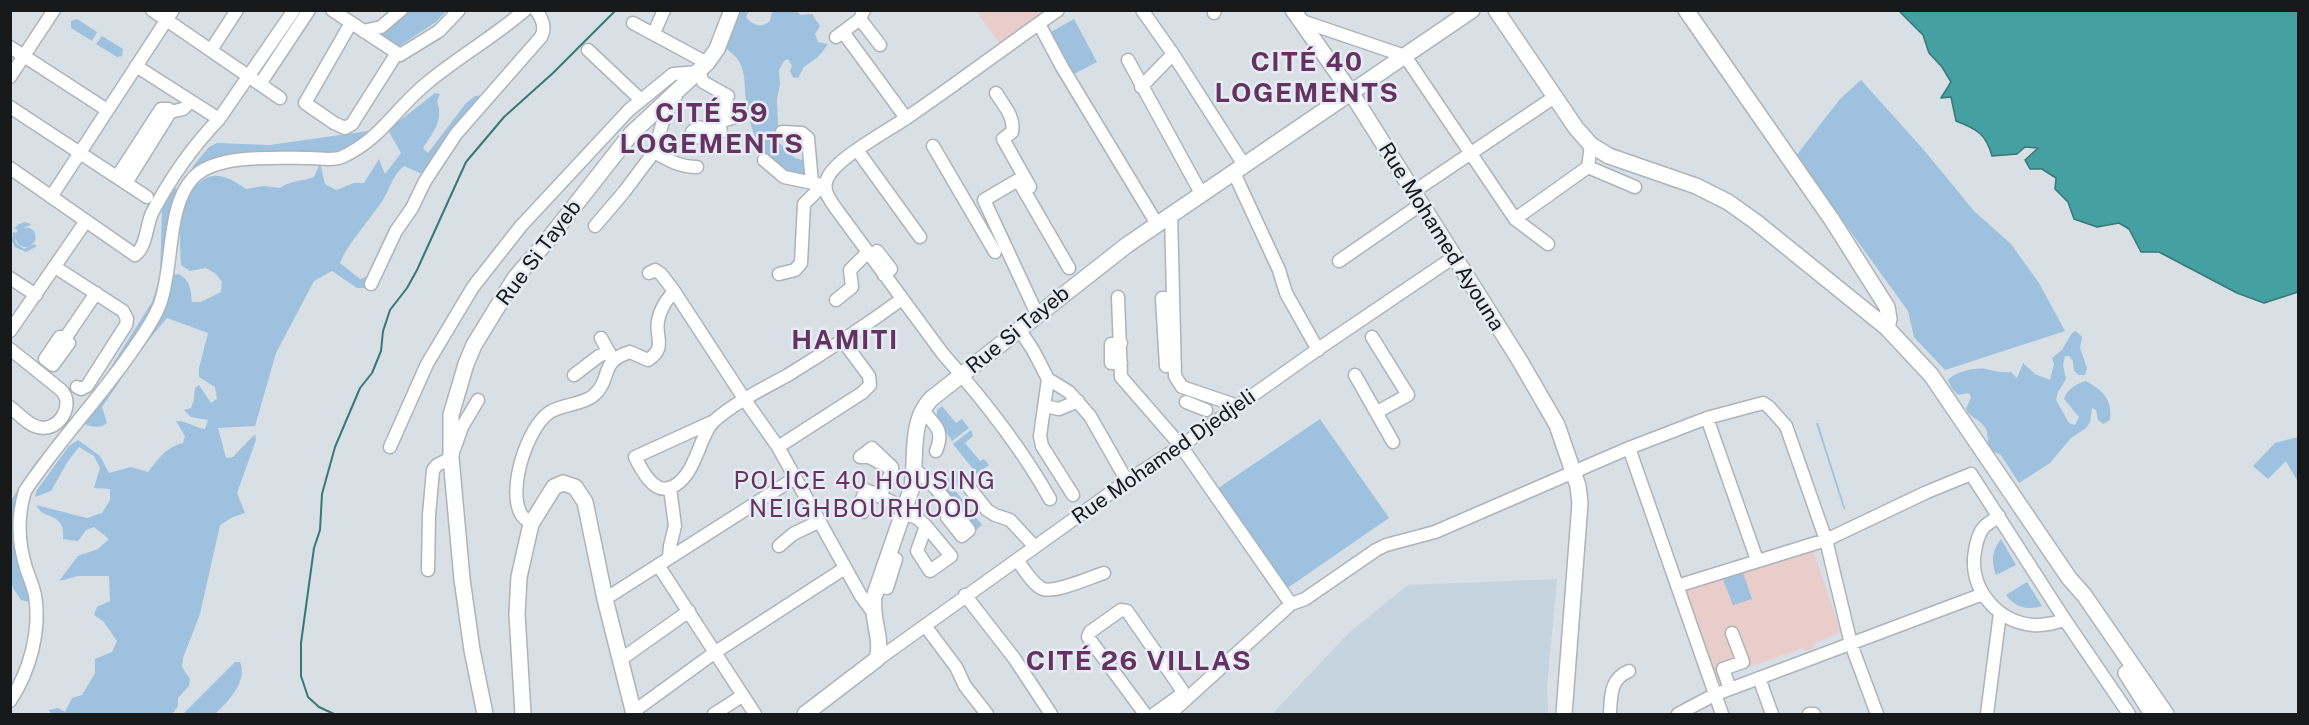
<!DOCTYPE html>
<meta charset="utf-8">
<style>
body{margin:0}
#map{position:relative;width:2309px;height:725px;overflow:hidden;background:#d8dfe5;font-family:"Public Sans",sans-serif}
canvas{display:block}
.frame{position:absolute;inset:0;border:12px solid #17191b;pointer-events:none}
</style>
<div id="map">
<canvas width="2309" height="725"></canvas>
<div class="frame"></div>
</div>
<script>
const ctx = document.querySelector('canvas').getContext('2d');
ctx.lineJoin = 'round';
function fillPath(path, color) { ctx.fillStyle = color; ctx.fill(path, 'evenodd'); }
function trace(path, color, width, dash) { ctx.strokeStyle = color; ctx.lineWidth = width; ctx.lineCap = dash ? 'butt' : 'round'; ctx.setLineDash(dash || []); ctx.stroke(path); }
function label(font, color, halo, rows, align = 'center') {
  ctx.font = font + ' "Public Sans",sans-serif'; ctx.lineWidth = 5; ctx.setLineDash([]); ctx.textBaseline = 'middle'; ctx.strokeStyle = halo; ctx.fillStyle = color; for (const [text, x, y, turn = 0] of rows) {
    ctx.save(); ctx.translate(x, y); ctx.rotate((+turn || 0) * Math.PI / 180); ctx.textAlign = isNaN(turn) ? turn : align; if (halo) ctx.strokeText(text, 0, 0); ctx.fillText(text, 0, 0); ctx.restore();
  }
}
const built = new Path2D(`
 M1557,579L1547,686L1548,714H1272L1350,632L1408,585Z`);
const education = new Path2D(`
 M976,11H1047L1000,44Z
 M1811,545L1841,632L1817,642L1813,645L1814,648L1805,651L1803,648L1715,679L1683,589Z`);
const green = new Path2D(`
 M406,11H446L436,22L398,47L378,34Z
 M738,11H749L746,17C753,26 762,28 770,21L772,11H796L801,15L812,14L820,26L815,34L818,42L828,44L818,57L804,67L798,78L793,77L790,71L792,66L788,59L784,61L779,70L780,84L777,99L778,126L774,138L795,158L806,161L808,175C798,177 785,172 777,166C757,152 749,124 746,100C744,87 746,75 740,63C736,55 729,52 724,46Z
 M77,19L97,32L92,41L71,28V21Z
 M1074,19L1097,62L1074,74L1051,32Z
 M102,36L123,49L122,56L117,57L96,44Z
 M1861,80L1923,149L1974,211L2011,244L2039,283L2065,331L1945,370L1914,337L1908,311L1796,156L1840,99Z
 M435,93L440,94L437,101C444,121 433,132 423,148L428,153L466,103L475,96L485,95L422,174L404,166C392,175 390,190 381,203C369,220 355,236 344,254L340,263L360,279L367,277L376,256L404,207L408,202L411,203L381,257L367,288H357L332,271L314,281L276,353L255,426L218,428L226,458L233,457L255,434L256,440L237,493L245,513L233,517L220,525L200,614L183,658L182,667L190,679L189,686L178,698V706L172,714H51L49,710L58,708L65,712L72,698L82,695L95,673V659L112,652L117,641L103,621L94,615L97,607L110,601L109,576H78L59,581L78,556L98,549L109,539L94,527L86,530L78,541L63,539C65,520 56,519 41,512L36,505L87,518L102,513L110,500V489L94,488L100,468L94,456L79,447L68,461L51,491L35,497L37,490L69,446L78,440L100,456L109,473L131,467L148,472C159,458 166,447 183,443L185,436L176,421C186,420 195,428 205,429L208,420L191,417L184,410L191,408L194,400L195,388L199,385L211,403L217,399L215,387L199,377V368L208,333L167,318C143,345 123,377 102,407L107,423C100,429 90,427 83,423L167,305L173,275L179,274C190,280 191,290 192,302H201L221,292L222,282L216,274L206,268L190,271L181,265C180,237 176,201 200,182C216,169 231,179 246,189L264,186L280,188C291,180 301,182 314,177L320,163L325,184L336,190L354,183H364L379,159L385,174L401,153L388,130Z
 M368,131L370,135L339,153L284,151L256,152L192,169L193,166L209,147L217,143L270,145Z
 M171,188L178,189V191L170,210L166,245V276L149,321L23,491L18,561L21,575L32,596L29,602L21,600L13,588L10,572V502L33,466L104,378L152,302L160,277L162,210Z
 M25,222L31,224L29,226L20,228C30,226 38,230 35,241L29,247C21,248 17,244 15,237L16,243L24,249L34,244L37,246L26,252L15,247L12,241L13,232L16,233L18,230L14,228L19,224Z
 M2076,331L2082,337L2080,348L2087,368L2085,375H2079L2074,371L2073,361L2069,356H2065L2063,365L2066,379L2058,392L2056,400L2069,423L2075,425L2079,417L2064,399C2066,390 2077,383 2086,381C2102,390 2113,399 2110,420L2103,424L2098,420L2096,410L2092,408L2090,422L2086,428L2071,438L2050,463L2019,483L2001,455L1990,450C1986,442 1990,433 1984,426C1978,418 1970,418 1966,409L1971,397L1969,393L1958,395L1952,389L1948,380C1955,372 1975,367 1986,369C1995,371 2001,373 2011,372L2017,378L2023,363L2035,374L2050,380L2054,364L2052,358L2062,350L2072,333Z
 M942,406L956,423L962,419L969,428L952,441L937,418V410Z
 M1320,419L1389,518L1286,589L1217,489Z
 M1816,423H1818L1845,508L1844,510Z
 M971,430L973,436L965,443L980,461L984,459L989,465L977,474L953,444Z
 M2298,437V482L2286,461L2268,479L2253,466L2275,443Z
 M962,467L967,477L954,489L982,525L976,530L940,484Z
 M2001,539L2016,565L1996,575C1991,561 1992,550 2001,539Z
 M1742,570L1752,599L1733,605L1722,577Z
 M2027,582L2042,606C2027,611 2015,607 2006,595Z
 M235,662H240C248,681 228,702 215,714H183Z`);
const water = new Path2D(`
 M1899,11H2298V292L2264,303L2237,293L2159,252H2141L2129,229L2119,223L2097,227L2074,219L2068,202L2055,189L2056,178L2042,169H2030L2025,160L2038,148L2025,147L2017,154L1992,156C1986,134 1977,129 1956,121L1951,97L1941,98L1951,82L1942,67L1929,53L1923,35Z`);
const stream = new Path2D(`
 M334,714L319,707L308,697L301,676V643L314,548L320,530L322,494L335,447L360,388L372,373L381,351L383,331L390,310L407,288L417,270L466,162L504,117L553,73L616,10`);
const minor = new Path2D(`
 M152,10L280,98
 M332,10L400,55L439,31L459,10
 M1142,10L1173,54L1244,165
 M1214,13L1215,10
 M860,19L880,45
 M1299,20L1405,56L1515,219L1548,244
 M351,23L305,103L334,123L345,128L352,124L397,53
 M633,23L707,63
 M1039,24L1062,67L1157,224
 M363,31L381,27L401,10
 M843,32L906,118
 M654,33L664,10
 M836,37L860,19L864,10
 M10,47L107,110
 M211,50L237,10
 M588,50L641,100
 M1128,60L1202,195
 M136,66L219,119L294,10
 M10,77L54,10
 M260,84L309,10
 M1141,87L1173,54
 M996,93C1004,106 1015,117 1012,132L1003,139L1030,187
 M10,107L147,197
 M170,112L183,109L191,101
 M782,132L802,133L808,138L812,183
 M933,146L995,252
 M857,150L920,237
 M654,152C668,160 680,167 697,167
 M764,160L784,177L818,184
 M1588,167L1635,187
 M10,168L135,255C147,246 146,226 152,213C170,179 192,147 219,119
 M1234,173L1279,270L1286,293L1318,350
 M117,177L161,109H168L169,114L126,183
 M1422,186L1556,96
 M51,197L173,10
 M1171,214L1175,376L1182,387L1238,406
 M1515,219L1588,167L1591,145
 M595,226L624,192L654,152L664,118L676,96
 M872,256L877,251L891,269L884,275
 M1339,261L1420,205
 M55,267L123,311L127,319L126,325L87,386L81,389L77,387
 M649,273L655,270L661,274L674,291L745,400L778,447L861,596L872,611
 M779,274L795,270L801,263L804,204L823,185
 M10,278L36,295
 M371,284L396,231L412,208L425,181L456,134L541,37C546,28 542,18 536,10
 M1118,297L1121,377L1181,446L1291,604
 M1173,298H1162L1166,366L1175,365
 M836,300L852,287L850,270L868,252
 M1037,314L984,200L1018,180L1069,268
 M1019,329L1033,350L1048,379L1069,392L1090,416L1127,481
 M10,331L86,221
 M1372,337L1408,395L1377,412
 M601,338L612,358
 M1121,343L1111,344V363H1121
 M10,349L61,390C76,405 58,433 38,427C28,425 18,413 10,407
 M49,362L45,359L60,337L69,343L53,365L49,362L96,293
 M574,375L599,356L609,352
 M1355,375L1393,442
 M1048,379L1040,436L1042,446L1073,495
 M1186,402L1206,410
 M1044,406L1059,409L1078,401
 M922,410C935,425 945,430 936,451
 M1707,418L1757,560
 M712,422L635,457C641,469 653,493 669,488C696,480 699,434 714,421C734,403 764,388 788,375C827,351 865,326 902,299
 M390,447L427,364L473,287L521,226L629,110L673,74L699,72L703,82L728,96L712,130L697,127L692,132L694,138L721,132L719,122L735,117L732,110L720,113
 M778,447L862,393L870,385L869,376L843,341
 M1629,448L1722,714
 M915,470C937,485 952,509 969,530L962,536L947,517L954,511
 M968,486L987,510L995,515L1010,520L1035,547
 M872,492L863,512L857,509L866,490L905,508
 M880,496L892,471V467L872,448L860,457H869L892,469
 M1050,499C1021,447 982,398 943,354L837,210C830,200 821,190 828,177C838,157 889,130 908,117C959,82 1008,45 1058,10
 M903,513L917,518L926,526L917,551L930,571L951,556L926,526
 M1999,516C1994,520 1988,523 1984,527C1977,535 1975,549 1974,558C1972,592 1999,622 2033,625C2044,626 2054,623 2065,620
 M531,524C528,521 523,518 521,514C507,490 527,427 550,412C563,404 581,405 593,396C613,379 598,362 630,352L648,360C667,347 655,338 658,321C660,308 667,300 674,291
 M779,546L793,534L818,522
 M669,557L670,546L675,526L670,488
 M1017,560C1024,569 1033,585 1043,589C1056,593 1091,577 1104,573
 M658,565L755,714
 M428,570L429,515L433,470L437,465L451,458L462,427L478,400
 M878,585L887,588L896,559L888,556
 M1677,586L1826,540L1927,492L1971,474L2065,620L2129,714
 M965,595L1014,658L1051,714
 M605,599L795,478
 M926,627L956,667L965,686L987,714
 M620,660L689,611
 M877,660L1127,481L1181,446L1321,347L1454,257
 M1759,678L1772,714
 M1730,689L1723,669L1743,662L1732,633
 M10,701C30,671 41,630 35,595C33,586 29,577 26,568C18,542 17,517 25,491C57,443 97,401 130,354C141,338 153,322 160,304C174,266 166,207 193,178C216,153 279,158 310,158C320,158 333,161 342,157C380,140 396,108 427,83C458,57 494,37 525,10
 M633,712L714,653L845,568
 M714,714L742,696
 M1145,714L1088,637L1090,632L1121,610L1127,611L1182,690L1179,696L1154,714
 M1170,714L1291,604L1305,599L1376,550L1386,545L1435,532L1629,448L1707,418L1763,403L1769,407L1786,426L1826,540L1851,644L1877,714
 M1610,714C1611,695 1610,679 1629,671
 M1678,714L1714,695L1983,594
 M1809,714H1814
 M1987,714L2000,613`);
const major = new Path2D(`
 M1293,10L1352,94L1520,361L1557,425L1578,486L1580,503L1564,714
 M1496,10L1576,128L1591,145L1609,156L1696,186L1728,202L1756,222L1887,328L1931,375L2069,578L2084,595L2166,714
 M1686,10L1832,220L1887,307L1889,319L1887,328
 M2126,673L2152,714
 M485,714L472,650L462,579L451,458V415L466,364L474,345L515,278L547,241L631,134L707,63L717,49L732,10
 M523,714L517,614L519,577L531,524L554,487L563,483L575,487L585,502L605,599L634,714
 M805,714L877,659C883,638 871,620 874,597L912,487C917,458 909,422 931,399L1127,245L1472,10`);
const streetNames = [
 ["Rue Mohamed Ayouna",1441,237,58],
 ["Rue Si Tayeb",539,253,-53],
 ["Rue Si Tayeb",1018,330,-39],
 ["Rue Mohamed Djedjeli",1164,457,-35]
];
const quarterNames = [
 ["POLICE 40 HOUSING",865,482],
 ["NEIGHBOURHOOD",865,510]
];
const districtNames = [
 ["CITÉ 40",1307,63],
 ["LOGEMENTS",1307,94],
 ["CITÉ 59",712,114],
 ["LOGEMENTS",712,145],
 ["HAMITI",845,341],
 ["CITÉ 26 VILLAS",1139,662]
];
fillPath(built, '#c6d4df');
fillPath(education, '#e8cdca');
fillPath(green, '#9dc1de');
fillPath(water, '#45a0a1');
trace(water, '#377879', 1.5);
trace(stream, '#377879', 2);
trace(minor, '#acb3b9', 15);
trace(major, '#acb3b9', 18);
trace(minor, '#fff', 12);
trace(major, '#fff', 15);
label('21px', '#17191b', '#e5ecf3', streetNames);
ctx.letterSpacing = '1.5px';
label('24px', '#653262', '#e5ecf3', quarterNames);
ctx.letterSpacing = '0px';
ctx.letterSpacing = '1.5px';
label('bold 27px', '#653262', '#e5ecf3', districtNames);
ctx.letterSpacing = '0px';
</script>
